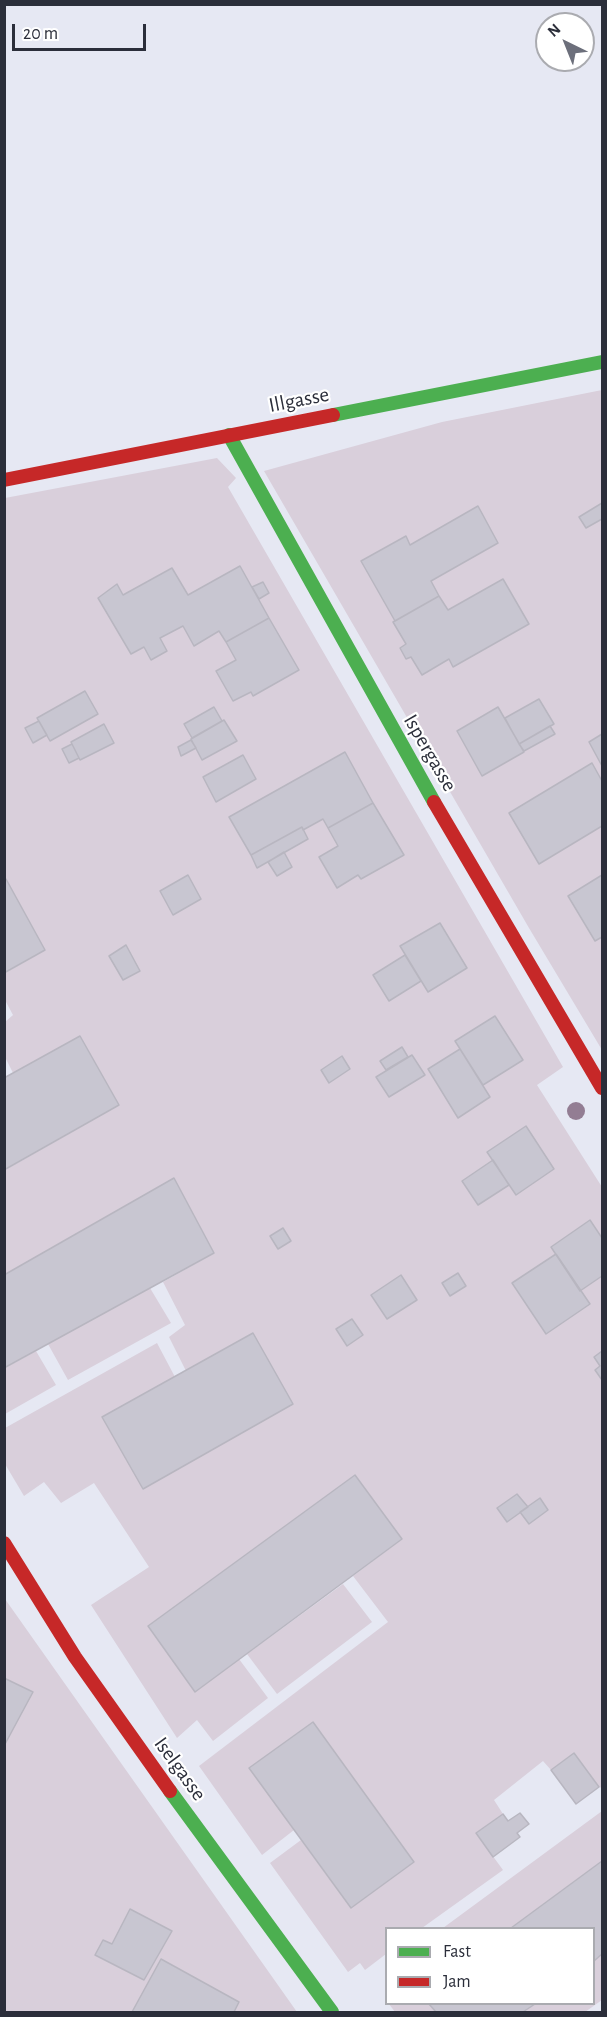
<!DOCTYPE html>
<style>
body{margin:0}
#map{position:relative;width:607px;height:2017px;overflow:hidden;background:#e6e8f3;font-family:"Alegreya Sans",sans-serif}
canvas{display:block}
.frame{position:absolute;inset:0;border:6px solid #2b2e3a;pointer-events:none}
.legend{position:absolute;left:385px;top:1927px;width:210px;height:78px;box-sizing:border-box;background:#fff;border:2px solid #aaabb0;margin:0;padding:8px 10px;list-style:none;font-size:18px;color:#2b2e3a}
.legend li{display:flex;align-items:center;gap:12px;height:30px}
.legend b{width:30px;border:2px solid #aaabb0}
.north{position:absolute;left:535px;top:12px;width:60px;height:60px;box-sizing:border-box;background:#fff;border:2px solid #aaabb0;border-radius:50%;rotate:317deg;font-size:16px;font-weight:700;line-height:24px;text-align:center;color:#2b2e3a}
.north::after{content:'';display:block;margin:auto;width:21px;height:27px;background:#6c6f7b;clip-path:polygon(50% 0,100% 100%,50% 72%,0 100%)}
.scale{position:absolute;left:12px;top:24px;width:134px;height:27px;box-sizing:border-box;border:3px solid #2b2e3a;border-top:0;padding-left:8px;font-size:18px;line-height:21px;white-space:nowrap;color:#2b2e3a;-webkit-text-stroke:4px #fff;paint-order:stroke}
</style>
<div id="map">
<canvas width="607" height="2017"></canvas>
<div class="frame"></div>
<ul class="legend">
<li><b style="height:8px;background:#4caf50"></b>Fast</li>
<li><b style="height:8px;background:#c62828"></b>Jam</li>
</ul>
<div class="north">N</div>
<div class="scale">20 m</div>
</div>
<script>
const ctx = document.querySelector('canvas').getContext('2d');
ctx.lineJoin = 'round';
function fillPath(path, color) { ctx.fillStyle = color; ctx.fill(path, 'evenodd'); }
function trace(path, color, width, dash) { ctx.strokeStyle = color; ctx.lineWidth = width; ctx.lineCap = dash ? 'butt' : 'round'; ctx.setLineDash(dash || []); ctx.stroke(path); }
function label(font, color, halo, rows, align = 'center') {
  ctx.font = font + ' "Alegreya Sans",sans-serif'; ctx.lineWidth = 4.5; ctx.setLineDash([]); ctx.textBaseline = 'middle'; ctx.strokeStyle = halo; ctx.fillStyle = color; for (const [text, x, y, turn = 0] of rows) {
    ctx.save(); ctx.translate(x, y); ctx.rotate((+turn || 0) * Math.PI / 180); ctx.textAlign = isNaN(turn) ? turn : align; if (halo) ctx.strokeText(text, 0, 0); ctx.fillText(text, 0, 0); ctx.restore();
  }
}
const green = new Path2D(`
 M602,390V1050L529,928L264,471L442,422Z
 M217,458L236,478L228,487L563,1067L537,1085L602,1187V1788L599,1787L574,1753L551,1770L543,1761L494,1800L503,1814L476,1833L503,1870L422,1928H386V1954L365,1970L360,1963L348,1972L270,1863L301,1840L351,1908L414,1862L313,1722L250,1768L294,1830L262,1855L199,1766L388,1622L353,1576L402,1539L355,1475L148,1626L195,1692L239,1659L268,1698L213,1741L197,1720L177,1738L91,1605L149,1567L94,1483L61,1503L44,1482L24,1496L5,1464V1428L157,1343L175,1377L102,1417L143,1488L292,1404L186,1371L169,1337L185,1325L163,1282L214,1253L174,1178L5,1275V1170L119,1105L80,1036L13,1073L5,1057V1022L13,1015L5,1000V973L45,950L6,879H5V498Z
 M150,1288L171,1323L68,1380L48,1344Z
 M36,1351L56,1385L5,1414V1368Z
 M343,1584L372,1622L277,1694L247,1654Z
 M5,1599L297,2012H5Z
 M602,1811V1861L511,1928H443Z
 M602,1954V2000L585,2012H524L535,2004H594V1961Z
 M389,2004H429L436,2012H395Z`);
const building = new Path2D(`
 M602,503V519L586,528L579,517Z
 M478,506L498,543L431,581L439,596L395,621L361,561L406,536L410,545Z
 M240,566L269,618L226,642L219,631L194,646L183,626L160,638L167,651L151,660L144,647L131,654L98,598L117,584L123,595L172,568L188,595Z
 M503,579L529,624L453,667L449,659L422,675L411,657L406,659L400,648L406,644L393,622L439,596L448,610Z
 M263,582L269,593L259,599L252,587Z
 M269,618L299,670L253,696L251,692L233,701L216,671L236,660L226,642Z
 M85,691L98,714L50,741L37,718Z
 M539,699L554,724L519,744L505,718Z
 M214,707L222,721L192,738L184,724Z
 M498,707L524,752L482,776L457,731Z
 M224,720L237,741L202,760L191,739Z
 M39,721L47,735L33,743L25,728Z
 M104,724L114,743L80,760L71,742Z
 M550,726L555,734L524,751L519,744Z
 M602,734V766L589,742Z
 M191,740L196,748L181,756L178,747Z
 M72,744L79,758L69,763L62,749Z
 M345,752L373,803L328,828L323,819L303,830L302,827L251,855L229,817Z
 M243,755L256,779L216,802L203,777Z
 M592,763L602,781V826L539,864L509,813Z
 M373,803L404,855L361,879L358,875L337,888L319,857L338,846L328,828Z
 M302,827L308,839L257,868L251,855Z
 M284,852L292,867L277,876L268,862Z
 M188,875L201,899L173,915L160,891Z
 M602,875V937L595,941L568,896Z
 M4,879H6L45,950L4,973Z
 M440,923L467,968L428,992L400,946Z
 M126,945L140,971L123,980L109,956Z
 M405,955L421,981L389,1001L373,975Z
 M495,1016L523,1060L483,1085L455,1041Z
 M80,1036L119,1105L4,1170V1078Z
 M402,1047L408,1057L386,1070L380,1061Z
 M460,1049L490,1097L458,1118L428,1069Z
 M412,1055L425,1075L389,1097L376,1077Z
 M342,1056L350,1069L329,1083L321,1070Z
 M526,1126L554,1169L516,1195L487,1152Z
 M493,1160L509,1185L478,1205L462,1181Z
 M174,1178L214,1253L4,1368V1275Z
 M590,1220L602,1238V1276L580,1291L551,1247Z
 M283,1228L291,1241L278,1249L270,1236Z
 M556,1254L590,1304L546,1334L512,1283Z
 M458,1273L466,1286L450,1296L442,1283Z
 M401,1275L417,1300L387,1319L371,1295Z
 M352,1319L363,1335L347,1346L336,1329Z
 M253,1333L293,1404L143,1489L102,1417Z
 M602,1351V1380L595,1370L600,1366L594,1357Z
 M355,1475L402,1539L195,1692L148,1626Z
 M517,1494L528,1507L507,1522L497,1508Z
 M540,1498L548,1510L529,1524L520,1512Z
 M4,1678L33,1692L4,1746Z
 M313,1722L414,1862L351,1908L249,1768Z
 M574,1753L599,1787L576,1804L551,1770Z
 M520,1813L529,1824L517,1833L520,1837L493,1857L476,1833L503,1814L508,1821Z
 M602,1861V1954L594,1961V1928H511Z
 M130,1909L172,1931L144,1980L95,1955L103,1940L112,1944Z
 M161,1959L239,2002L234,2012H132Z
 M429,2004H535L523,2012H436Z`);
const fast = new Path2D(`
 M333,415L602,362
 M229,435L434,802
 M170,1791L332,2012`);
const jam = new Path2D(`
 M4,480L333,415
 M434,802L602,1088
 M4,1543L75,1657L170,1791`);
const trees = [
 [576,1111]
];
const streetNames = [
 ["Illgasse",299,400,-11],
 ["Ispergasse",430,753,60],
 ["Iselgasse",180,1769,54]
];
fillPath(green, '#d9cfdb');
fillPath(building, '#c8c6d1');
trace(building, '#b8b6c0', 1.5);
trace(fast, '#4caf50', 14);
trace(jam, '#c62828', 14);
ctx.fillStyle = '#937d93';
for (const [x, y] of trees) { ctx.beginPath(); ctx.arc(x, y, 9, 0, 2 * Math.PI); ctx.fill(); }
label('21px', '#2b2e3a', '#fff', streetNames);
</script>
